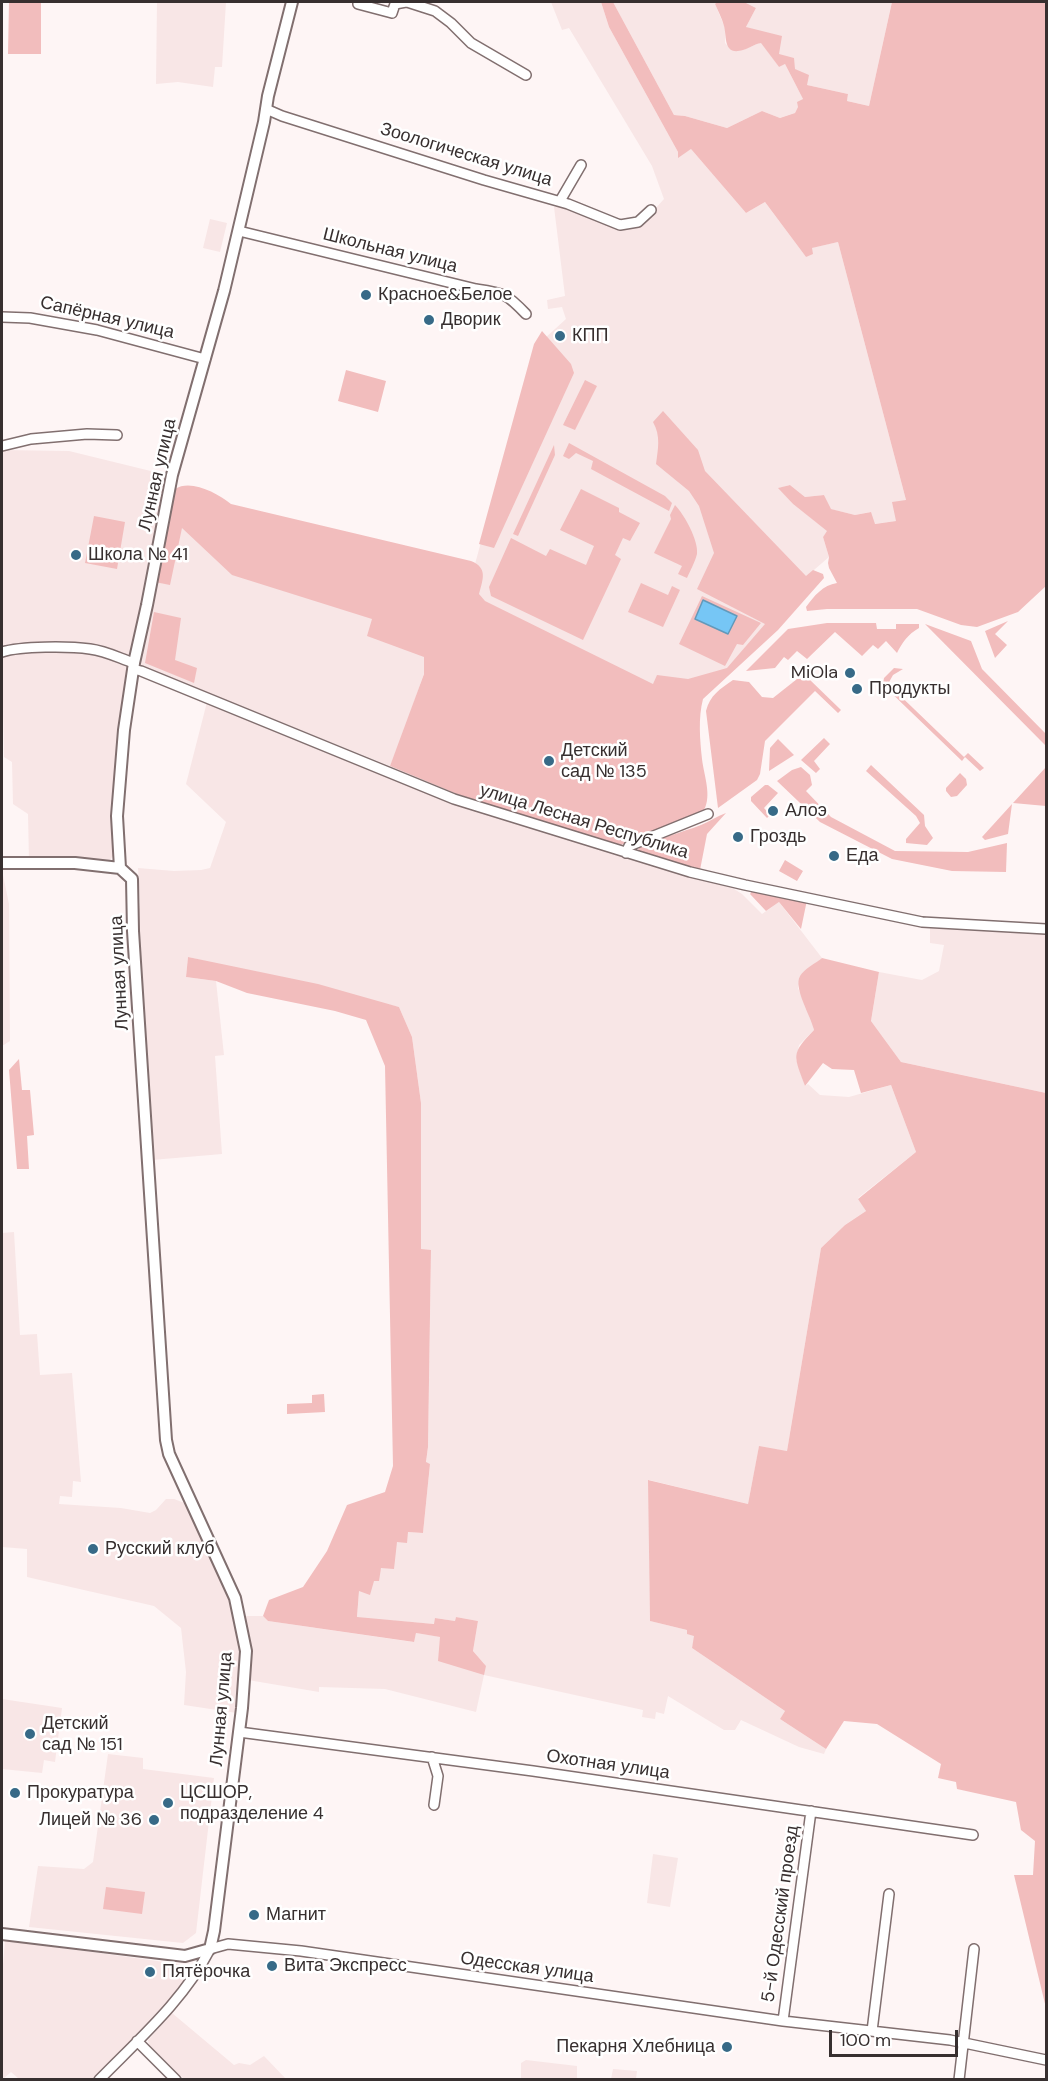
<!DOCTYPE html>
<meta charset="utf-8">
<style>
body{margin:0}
#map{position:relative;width:1048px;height:2081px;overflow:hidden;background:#fef5f5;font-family:"DM Sans",sans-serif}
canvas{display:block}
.frame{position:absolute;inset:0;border:3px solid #372f2f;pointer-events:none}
.scale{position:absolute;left:829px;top:2030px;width:129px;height:27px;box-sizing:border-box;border:3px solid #372f2f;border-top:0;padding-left:8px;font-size:18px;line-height:21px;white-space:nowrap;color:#372f2f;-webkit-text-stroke:4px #fff;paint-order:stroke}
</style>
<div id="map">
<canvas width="1048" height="2081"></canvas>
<div class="frame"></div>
<div class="scale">100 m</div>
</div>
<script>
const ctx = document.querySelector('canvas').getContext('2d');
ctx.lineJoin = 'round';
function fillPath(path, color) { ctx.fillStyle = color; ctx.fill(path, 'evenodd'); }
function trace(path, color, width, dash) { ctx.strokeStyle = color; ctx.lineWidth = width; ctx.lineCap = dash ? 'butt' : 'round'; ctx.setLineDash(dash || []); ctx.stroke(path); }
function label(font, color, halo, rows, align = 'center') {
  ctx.font = font + ' "DM Sans",sans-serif'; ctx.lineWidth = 5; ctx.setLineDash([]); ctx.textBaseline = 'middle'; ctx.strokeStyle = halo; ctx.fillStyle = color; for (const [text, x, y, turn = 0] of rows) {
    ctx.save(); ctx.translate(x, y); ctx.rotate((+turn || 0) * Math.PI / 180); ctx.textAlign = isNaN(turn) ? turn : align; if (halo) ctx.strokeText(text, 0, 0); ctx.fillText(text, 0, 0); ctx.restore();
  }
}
const built = new Path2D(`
 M157,2H226L222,67H215L213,87L178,82L156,84Z
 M551,2H601L609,27L678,152V157L691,149L746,213L765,202L806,257L811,248L838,242L906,500L896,521L874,524L870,512L855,515L830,509L824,495L805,497L790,485L779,488L793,504L828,531L823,537L829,557L807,576L728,669L662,687H653L471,614L475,564L534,348L566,319L562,307L548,309L547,300L565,296L554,207H566L636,225L651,217L654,210L664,199L652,166L569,28L562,30Z
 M613,2H717L715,4L725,28V43L729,47L733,50H743L761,42L779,67L785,64L803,99L795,113L780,118L762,111L727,128L685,116L674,115Z
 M744,2H892L869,106L847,101L848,94L807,85L795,69L746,27L756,8Z
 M210,219L227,223L220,252L203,248Z
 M2,450L69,451L167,475L141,609L115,853L110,860L29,861L28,814L13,804L12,762L4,757L2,655Z
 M170,513L441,624L402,737L390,766L139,665Z
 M207,702L387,774L452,803L734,889L742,894L762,914L779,902L822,958L800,976L798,988L812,1019L814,1030L799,1045L796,1059L805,1086L808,1084L820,1095L849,1097L891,1085L916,1152L858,1198L866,1211L845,1225L821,1248L787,1451L759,1447L748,1504L649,1480L650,1621L687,1630L695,1636L692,1648L785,1711L780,1719L826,1749L824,1754L799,1747L741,1720L735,1730H724L668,1696L664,1714L656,1712L655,1719L642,1717L643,1710L484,1675L476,1712L385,1689L319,1687V1692L248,1680L250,1651L245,1616H263L268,1621L413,1642L416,1633L441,1637L486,1666L473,1651L478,1621L456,1617L455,1621L435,1618V1624L357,1618L359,1591L374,1580L397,1542L408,1532L423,1533L430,1464L426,1463L428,1447L431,1250H421V1103L412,1037L399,1007L188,957L186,977L216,981L224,1055L215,1056L222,1154L152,1160L137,923L140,903L138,868L174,871L201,870L210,868L226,822L186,784Z
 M2,870L9,904L10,1041L2,1046Z
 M930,926L1046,933V1093L901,1062L871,1021L879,972L922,980L939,971L944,945L930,943Z
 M14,1232L20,1335L37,1334L40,1375L72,1373L81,1482L73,1481L72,1497L60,1496L59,1504L121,1508L150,1513L156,1510L166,1499H174L187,1504L231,1600L241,1651L237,1713L184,1705L186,1672L181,1628L154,1606L27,1577V1549L2,1547V1233Z
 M2,1699L62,1708L55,1762L44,1760L42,1773L2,1769Z
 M108,1754L143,1758V1769L214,1778L196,1933L183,1943L29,1927L38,1866L84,1869L93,1862Z
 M653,1854L678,1858L670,1907L647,1903Z
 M5,1940L179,1964L184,1967L187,1972L186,1978L163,2009L92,2079H19L11,2072L2,2080V1977Z
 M172,2013L234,2065L239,2063L250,2065L264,2056L286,2079H184L149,2045L148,2040Z
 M526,2060L577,2066V2079H521V2063Z
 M613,2069L637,2071L636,2079H611Z`);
const green = new Path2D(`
 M9,2H41V54H8Z
 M601,2H613L674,115L685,116L727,128L762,111L780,118L795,113L798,107L797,102L803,99L785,64L779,67L761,43C754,44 750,48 743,50C723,56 727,37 724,26C722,18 718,11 715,4L717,2H744L756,8L746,27L782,36L779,54L794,58L795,69L809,75L807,85L848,94L847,101L869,106L892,2H1046V586L1018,612L977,627L961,625L917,609H827L807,611L806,607C814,596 823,585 837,583L829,568L828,563L829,557L823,537L827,531L793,504L778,488L790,485L805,497L824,495L831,509L855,515L871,512L875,524L896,521L892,502L906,500L838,242L812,248L813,254L806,257L765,202L746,213L691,149L678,158V152L609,27Z
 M542,331L571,364L574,373L494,548L479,544L534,344Z
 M346,370L386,381L378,412L338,401Z
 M585,380L597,386L575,430L563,425Z
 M663,411L698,450L705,471L806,576L813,570L823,574L824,578L778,630L703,699C698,718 700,740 702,759C704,776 712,795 704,810L621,845H614L457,794L390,766L424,674V657L367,636L372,619L232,575L182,528L170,585L155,582L175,489C191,479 217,493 231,504L471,561C488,568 483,579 479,594L485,601L653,684L657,675L688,679L727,668L765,624L697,589L714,553L699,506L689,491L656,464C658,449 661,436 653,422Z
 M569,443L665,496L672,503L669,511L591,469L593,461L576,453L569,459L563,456Z
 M554,445L555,455L518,536L513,534Z
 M581,489L619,508V512L640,523L630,541L623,538L615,555L621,559L583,640L491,596L489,587L511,538L546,556L550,549L586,565L594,546L560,530Z
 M675,505C684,514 699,541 697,554C695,562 690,571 687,578L678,574L682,566L654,553L671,519L670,515Z
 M94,516L125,522L117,569L85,563Z
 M641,583L668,595L672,586L680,590L663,627L628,612Z
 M702,596L761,623L743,645L737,644L725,666L679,644Z
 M154,612L181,618L175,660L197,668L194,683L145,663Z
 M1008,621L995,634L1007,645L995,658L985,631Z
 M827,623H876L877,629H896V624H919V628C908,634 902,643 897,653L886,641L878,649L873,645L862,656L835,632L807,659L797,651L788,660L784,657L775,668L746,671L788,629Z
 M925,624L971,641L982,669L1046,734V746Z
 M894,668L903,669L893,675L888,684L964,757L968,753L984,768L980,771L965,757L962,761L883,685L884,678Z
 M808,678L841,710L838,713L815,691L765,741L760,774L757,780L718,808L706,711C710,695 720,689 733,680L749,682L762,697L773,698L797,679Z
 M824,738L830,744L814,761L820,769L816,773L801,760Z
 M778,739L794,755L769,771L770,748Z
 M871,765L924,815L925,826L933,838L927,845L906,843V839L920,823L916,816L866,771Z
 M801,767L810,775L812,785L806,791L831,817L895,851L968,852L1007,843L1006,872L952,871L892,859L820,822L777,781L792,770Z
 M1046,767V806L1013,803Z
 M960,773L966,779L967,785L957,796L951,797L946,791V788Z
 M765,785H768L778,793L764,808L770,815L767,818L751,801V797Z
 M1012,804L1008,834L985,840L982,837Z
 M726,813L707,834L700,870L647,856L638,851L639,848C659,838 680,833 701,825C709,822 717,816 726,813Z
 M785,860L803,871L797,881L779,871Z
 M752,891L807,900L801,929L779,902L766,911L750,894Z
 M188,957L318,984L399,1007L412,1037L421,1103V1249L431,1250L428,1447L426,1462L430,1464L423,1533L408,1532L407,1543L397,1542L394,1569L381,1568L379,1581H374L370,1595L359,1591L357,1617L434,1624L435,1618L455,1621L456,1617L478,1621L473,1651L486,1666L484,1675L438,1661L440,1637L416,1633L414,1642L268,1621L263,1616L269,1600L303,1587L327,1551L347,1505L385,1492L393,1466L385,1066L366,1020L335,1011L247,993L216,981L186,977Z
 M822,958L879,972L871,1021L901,1062L1046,1093V2008L1014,1875H1033L1035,1841L1021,1830L1016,1802L957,1789L956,1782L938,1778L941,1764L877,1724L844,1721L826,1749L780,1719L785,1711L692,1648L694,1636L687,1634V1630L650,1621L648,1480L748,1504L759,1446L787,1451L821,1248L845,1225L866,1211L858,1199L916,1152L891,1085L861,1093L854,1070L832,1069L823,1063L805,1086C794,1055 790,1055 814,1030C811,1016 793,988 800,976C804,969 816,963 822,958Z
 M19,1059L22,1090H30L34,1135L27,1136L29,1169H17L9,1070Z
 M324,1394L325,1412L287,1414V1404L312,1403V1395Z
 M106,1887L145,1892L142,1914L103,1909Z`);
const water = new Path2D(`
 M703,600L737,616L728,634L695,619Z`);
const minor = new Path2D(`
 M407,2L435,11L451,23L471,43L526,75
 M358,4L392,13L395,4L406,2
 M266,109L282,116L484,180L568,204L620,225L638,222L651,210
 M560,201L581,165
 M239,231L476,289C504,293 506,293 526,314
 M2,317L30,318L97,330L205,359
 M2,446L31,439L87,434L117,435
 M2,652C21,646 69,646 90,649C106,651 119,658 134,663
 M133,669L141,671L454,799L690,872L745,885L922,922L1046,929
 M626,853L629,846L708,814
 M239,1732L533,1771L973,1835
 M432,1757L438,1776L434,1805
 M783,2021L811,1811
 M872,2031L889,1894
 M137,2041L176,2080
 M99,2080C139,2039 184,2000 210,1949L228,1944L301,1951L783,2021L950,2040L1046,2060
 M959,2080L974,1949`);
const tertiary = new Path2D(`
 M2,863H75L120,868
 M2,1934L185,1956L210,1949L214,1931L242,1708L246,1651L235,1598L169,1454L166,1440L133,931L132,879L120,868L117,816L124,730L134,663L147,605L172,475L224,291L264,122L268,96L292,2`);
const markers = [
 [366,295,6,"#376a87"],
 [429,320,6,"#376a87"],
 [560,336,6,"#376a87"],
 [76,555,6,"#376a87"],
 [850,673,6,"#376a87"],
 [857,689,6,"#376a87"],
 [549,761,6,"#376a87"],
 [773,811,6,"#376a87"],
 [738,837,6,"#376a87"],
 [834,856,6,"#376a87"],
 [93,1549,6,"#376a87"],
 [30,1734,6,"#376a87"],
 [15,1793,6,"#376a87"],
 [168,1803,6,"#376a87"],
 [154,1820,6,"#376a87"],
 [254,1915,6,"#376a87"],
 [272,1966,6,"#376a87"],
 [150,1972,6,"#376a87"],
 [727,2047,6,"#376a87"]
];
const streetNames = [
 ["Зоологическая улица",466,155,17],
 ["Школьная улица",390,251,14],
 ["Сапёрная улица",107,318,13],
 ["Лунная улица",158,475,-77],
 ["улица Лесная Республика",584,822,17],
 ["Лунная улица",120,973,-93],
 ["Лунная улица",222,1709,-85],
 ["Охотная улица",608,1765,8],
 ["5-й Одесский проезд",781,1914,-82],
 ["Одесская улица",527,1968,8]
];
const poiNames = [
 ["Красное&Белое",378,295],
 ["Дворик",441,320],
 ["КПП",572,336],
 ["Школа № 41",88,555],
 ["MiOla",838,673,"right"],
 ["Продукты",869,689],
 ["Детский",561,751],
 ["сад № 135",561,772],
 ["Алоэ",785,811],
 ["Гроздь",750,837],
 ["Еда",846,856],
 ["Русский клуб",105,1549],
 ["Детский",42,1724],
 ["сад № 151",42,1745],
 ["Прокуратура",27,1793],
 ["ЦСШОР,",180,1793],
 ["подразделение 4",180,1814],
 ["Лицей № 36",142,1820,"right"],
 ["Магнит",266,1915],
 ["Вита Экспресс",284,1966],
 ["Пятёрочка",162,1972],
 ["Пекарня Хлебница",715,2047,"right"]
];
fillPath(built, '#f8e6e6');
fillPath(green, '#f2bdbd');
fillPath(water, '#76c6f5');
trace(water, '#6399ba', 1.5);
trace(minor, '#816f6f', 12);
trace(tertiary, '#816f6f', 14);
trace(minor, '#fff', 9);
trace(tertiary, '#fff', 10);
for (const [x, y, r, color] of markers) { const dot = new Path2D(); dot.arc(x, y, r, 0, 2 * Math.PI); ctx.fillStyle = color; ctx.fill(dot); trace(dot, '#fff', 2); }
label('18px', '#372f2f', '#fff', streetNames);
label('18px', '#372f2f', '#fff', poiNames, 'left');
</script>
